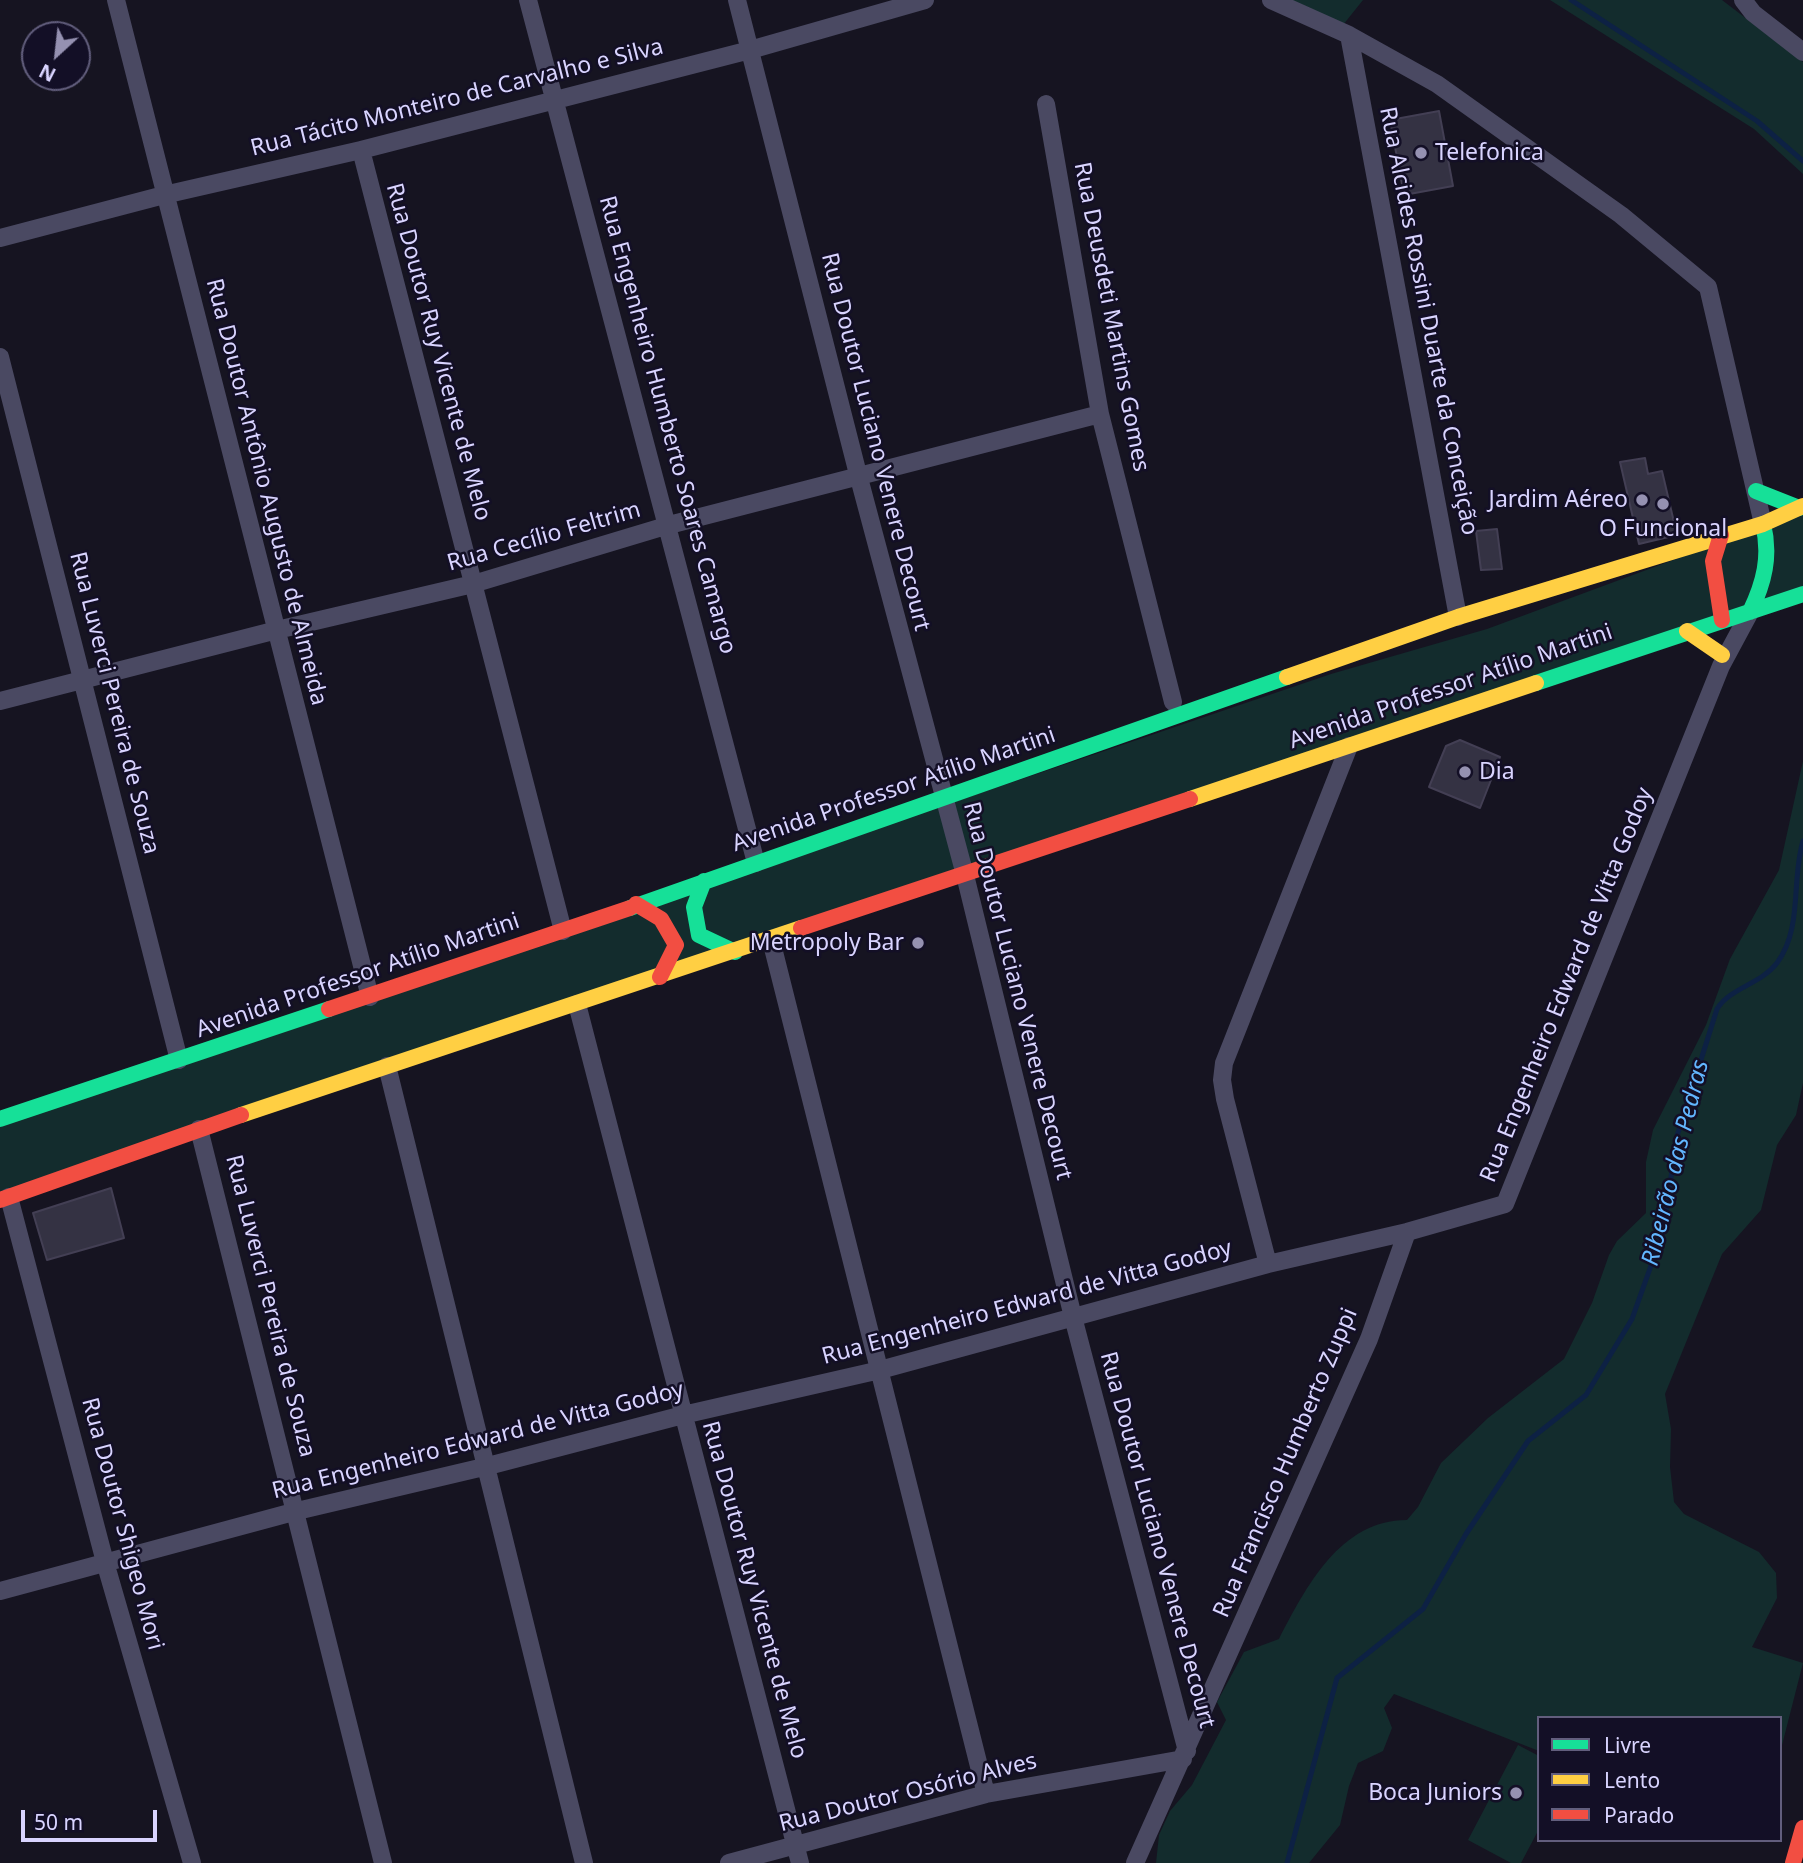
<!DOCTYPE html>
<meta charset="utf-8">
<style>
body{margin:0}
#map{position:relative;width:1803px;height:1863px;overflow:hidden;background:#161421;font-family:"Noto Sans",sans-serif}
canvas{display:block}
.legend{position:absolute;left:1537px;top:1716px;width:245px;height:126px;box-sizing:border-box;background:#130f26;border:2px solid #625e7d;margin:0;padding:9px 12px;list-style:none;font-size:21px;color:#d9d4ff}
.legend li{display:flex;align-items:center;gap:14px;height:35px}
.legend b{width:35px;border:2px solid #625e7d}
.north{position:absolute;left:21px;top:21px;width:70px;height:70px;box-sizing:border-box;background:#130f26;border:2px solid #625e7d;border-radius:50%;rotate:207deg;font-size:19px;font-weight:700;line-height:28px;text-align:center;color:#d9d4ff}
.north::after{content:'';display:block;margin:auto;width:24px;height:32px;background:#9591b1;clip-path:polygon(50% 0,100% 100%,50% 72%,0 100%)}
.scale{position:absolute;left:21px;top:1810px;width:136px;height:32px;box-sizing:border-box;border:4px solid #d9d4ff;border-top:0;padding-left:9px;font-size:21px;line-height:24px;white-space:nowrap;color:#d9d4ff;-webkit-text-stroke:5px #130f26;paint-order:stroke}
</style>
<div id="map">
<canvas width="1803" height="1863"></canvas>
<ul class="legend">
<li><b style="height:9px;background:#16e098"></b>Livre</li>
<li><b style="height:9px;background:#ffcf43"></b>Lento</li>
<li><b style="height:9px;background:#f24e42"></b>Parado</li>
</ul>
<div class="north">N</div>
<div class="scale">50 m</div>
</div>
<script>
const ctx = document.querySelector('canvas').getContext('2d');
ctx.lineJoin = 'round';
function fillPath(path, color) { ctx.fillStyle = color; ctx.fill(path, 'evenodd'); }
function trace(path, color, width, dash) { ctx.strokeStyle = color; ctx.lineWidth = width; ctx.lineCap = dash ? 'butt' : 'round'; ctx.setLineDash(dash || []); ctx.stroke(path); }
function label(font, color, halo, rows, align = 'center') {
  ctx.font = font + ' "Noto Sans",sans-serif'; ctx.lineWidth = 5; ctx.setLineDash([]); ctx.textBaseline = 'middle'; ctx.strokeStyle = halo; ctx.fillStyle = color; for (const [text, x, y, turn = 0] of rows) {
    ctx.save(); ctx.translate(x, y); ctx.rotate((+turn || 0) * Math.PI / 180); ctx.textAlign = isNaN(turn) ? turn : align; if (halo) ctx.strokeText(text, 0, 0); ctx.fillText(text, 0, 0); ctx.restore();
  }
}
const green = new Path2D(`
 M1291,0H1363L1343,25Z
 M1550,0H1722L1803,62V174L1754,129Z
 M1803,512V590L0,1197V1126L1331,674L1487,629Z
 M1803,761V1083L1796,1115L1777,1145L1761,1210L1722,1254L1665,1394L1671,1429L1670,1467L1674,1502L1684,1514L1759,1552L1776,1573L1777,1598L1752,1647L1803,1663L1780,1753V1718H1539V1751L1394,1694L1384,1708L1392,1728L1383,1751L1358,1763L1349,1786L1340,1825L1309,1863H1156L1159,1835L1170,1811L1192,1785L1226,1720L1217,1702L1244,1652L1279,1639C1306,1587 1340,1520 1407,1520L1418,1507L1441,1463L1488,1418L1564,1359L1592,1303L1609,1255L1617,1241L1646,1213V1162L1653,1130L1706,1025L1730,959L1779,870Z
 M1518,1745L1539,1756V1829L1521,1863H1511L1468,1840Z`);
const stream = new Path2D(`
 M1571,0L1757,121L1803,161
 M1287,1863L1337,1678L1423,1609L1466,1534L1528,1441L1586,1395L1632,1319L1663,1232L1677,1136L1717,1009C1730,988 1761,984 1777,963C1803,928 1791,880 1803,841`);
const building = new Path2D(`
 M1439,111L1453,186L1404,195L1390,120Z
 M1645,458L1648,474L1662,471L1677,535L1639,544L1620,462Z
 M1497,529L1502,569L1481,570L1476,531Z
 M1460,740L1500,757L1480,808L1429,787L1446,746Z
 M111,1188L124,1238L47,1260L33,1213Z`);
const street = new Path2D(`
 M116,0L370,997
 M528,0L756,863
 M737,0L859,478L965,875L1073,1317L1187,1751
 M1271,0L1349,35L1437,84L1621,215L1708,287L1763,524
 M1743,0L1753,13L1803,52
 M1349,35L1458,617
 M1046,104L1100,414L1173,702
 M361,150L563,931
 M0,238L164,195L361,150L750,50L925,0
 M0,357L179,1060
 M0,701L277,630L473,584L669,525L1100,414
 M771,940L986,1794
 M577,1004L800,1863
 M387,1066L584,1863
 M199,1129L383,1863
 M9,1197L105,1562L192,1863
 M1268,1264L1225,1099L1222,1080L1224,1063L1349,746
 M0,1591L297,1511L488,1466L683,1415L880,1370L1268,1264L1407,1232L1505,1204L1721,666L1750,612
 M729,1863L986,1794L1183,1759
 M1135,1863L1369,1339L1407,1232`);
const fast = new Path2D(`
 M1756,491L1799,508
 M1750,612C1764,583 1771,556 1763,524
 M1536,683L1803,594
 M704,881L694,907L699,935L735,952
 M630,908L1287,677
 M0,1119L329,1009`);
const slow = new Path2D(`
 M1687,631L1722,655
 M1287,677L1458,617L1763,524L1803,506
 M1190,799L1536,683
 M241,1115L801,928`);
const jam = new Path2D(`
 M1721,535L1713,561L1722,620
 M636,904L661,919L676,945L660,977
 M801,928L1190,799
 M329,1009L630,908
 M0,1200L241,1115
 M1793,1863L1803,1828`);
const markers = [
 [1421,153,7,"#9591b1"],
 [1642,500,7,"#9591b1"],
 [1663,504,7,"#9591b1"],
 [1465,772,7,"#9591b1"],
 [918,943,7,"#9591b1"],
 [1516,1793,7,"#9591b1"]
];
const streetNames = [
 ["Rua Tácito Monteiro de Carvalho e Silva",457,98,-14],
 ["Rua Deusdeti Martins Gomes",1111,317,79],
 ["Rua Alcides Rossini Duarte da Conceição",1428,321,79],
 ["Rua Doutor Ruy Vicente de Melo",438,352,75],
 ["Rua Engenheiro Humberto Soares Camargo",667,425,75],
 ["Rua Doutor Luciano Venere Decourt",875,442,76],
 ["Rua Doutor Antônio Augusto de Almeida",266,492,76],
 ["Rua Cecílio Feltrim",544,537,-16],
 ["Avenida Professor Atílio Martini",1451,687,-19],
 ["Rua Luverci Pereira de Souza",114,703,76],
 ["Avenida Professor Atílio Martini",894,790,-19],
 ["Avenida Professor Atílio Martini",358,976,-19],
 ["Rua Engenheiro Edward de Vitta Godoy",1567,985,-68],
 ["Rua Doutor Luciano Venere Decourt",1017,991,76],
 ["Rua Engenheiro Edward de Vitta Godoy",1027,1303,-15],
 ["Rua Luverci Pereira de Souza",270,1306,76],
 ["Rua Engenheiro Edward de Vitta Godoy",478,1441,-14],
 ["Rua Francisco Humberto Zuppi",1286,1463,-67],
 ["Rua Doutor Shigeo Mori",122,1524,75],
 ["Rua Doutor Luciano Venere Decourt",1157,1540,75],
 ["Rua Doutor Ruy Vicente de Melo",754,1590,75],
 ["Rua Doutor Osório Alves",908,1793,-14]
];
const poiNames = [
 ["Telefonica",1435,153,"left"],
 ["Jardim Aéreo",1628,500],
 ["O Funcional",1663,529,"center"],
 ["Dia",1479,772,"left"],
 ["Metropoly Bar",904,943],
 ["Boca Juniors",1502,1793]
];
const waterNames = [
 ["Ribeirão das Pedras",1676,1163,-76]
];
fillPath(green, '#132c2d');
trace(stream, '#0d2144', 5);
fillPath(building, '#343243');
trace(building, '#433f54', 2);
trace(street, '#4a4962', 18);
trace(fast, '#16e098', 16);
trace(slow, '#ffcf43', 16);
trace(jam, '#f24e42', 16);
for (const [x, y, r, color] of markers) { const dot = new Path2D(); dot.arc(x, y, r, 0, 2 * Math.PI); ctx.fillStyle = color; ctx.fill(dot); trace(dot, '#130f26', 2.5); }
label('23px', '#d9d4ff', '#130f26', streetNames);
label('23px', '#d9d4ff', '#130f26', poiNames, 'right');
label('italic 24px', '#62b6ff', '#130f26', waterNames);
</script>
